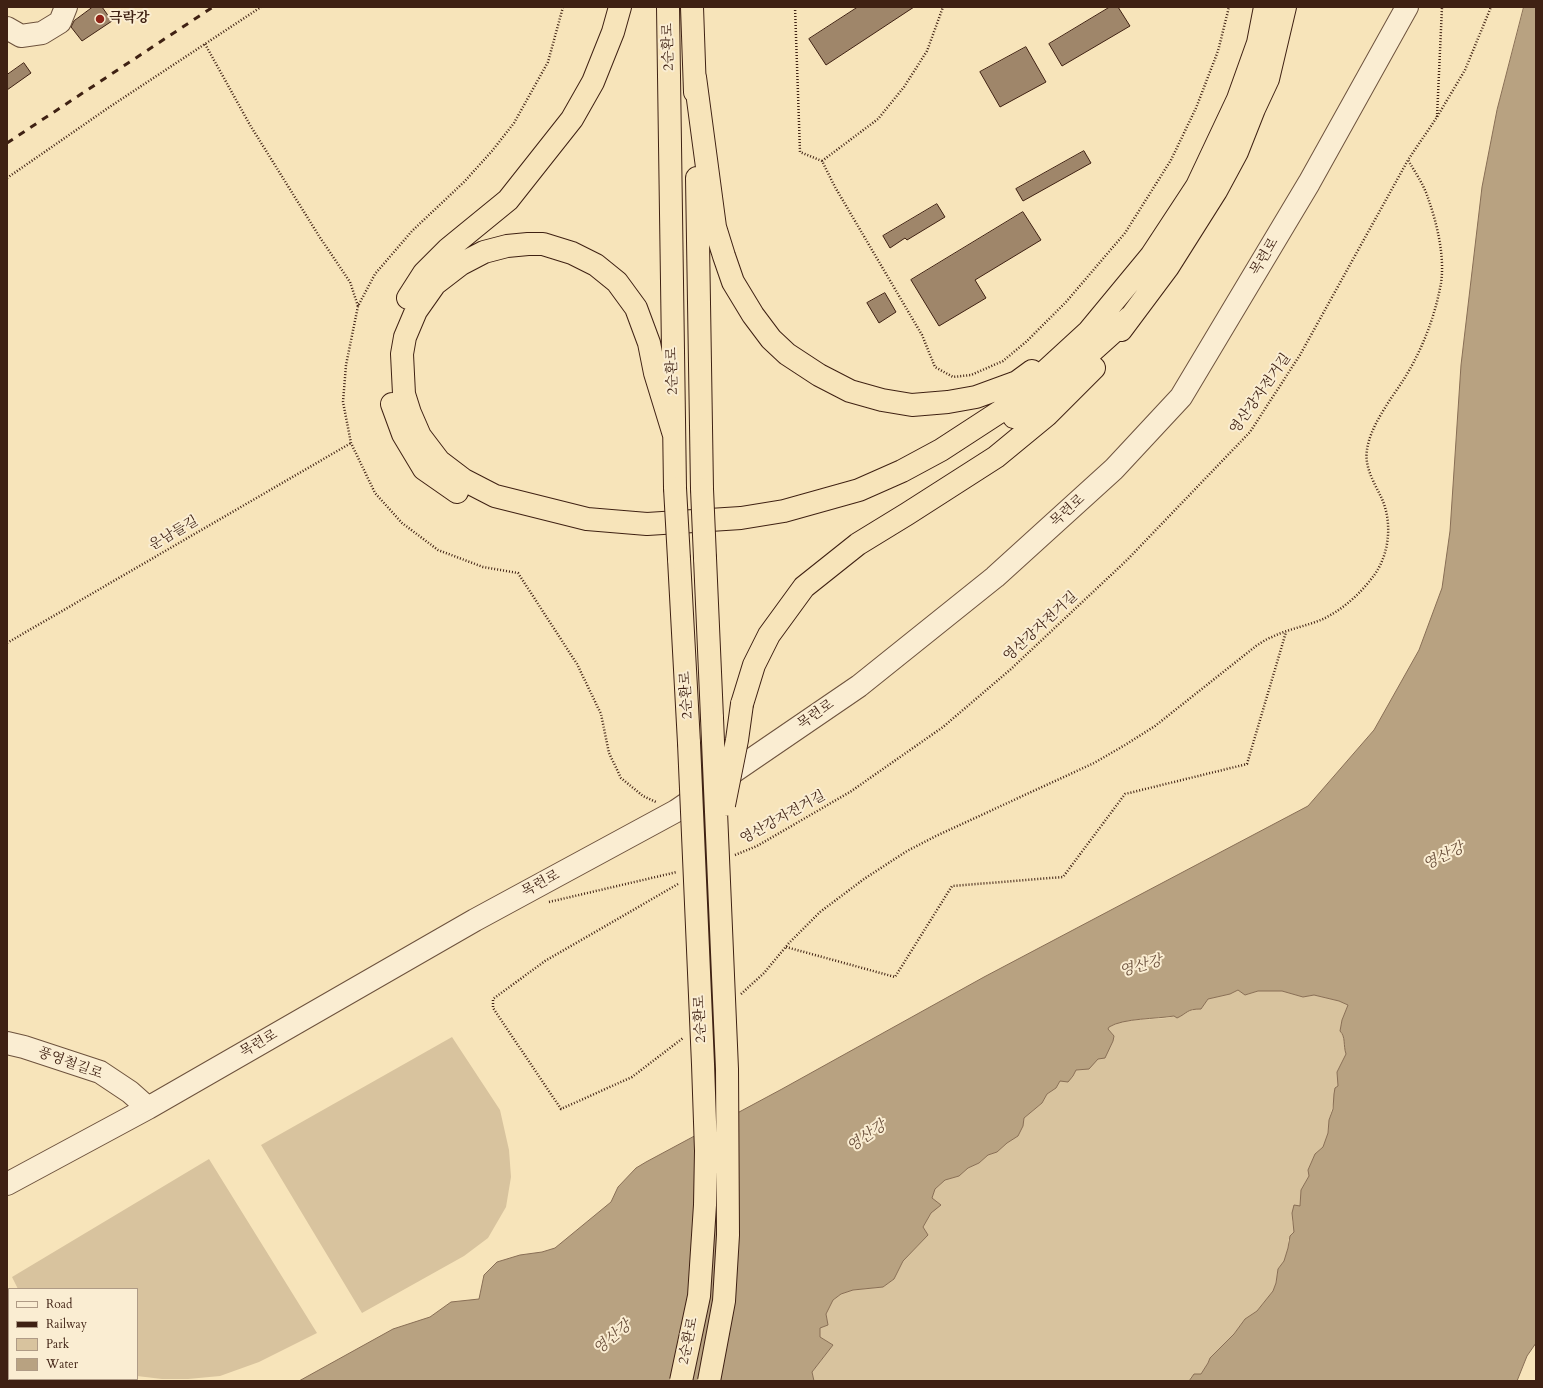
<!DOCTYPE html>
<meta charset="utf-8">
<style>
body{margin:0}
#map{position:relative;width:1543px;height:1388px;overflow:hidden;background:#f7e4ba;font-family:Cardo,serif}
canvas{display:block}
.frame{position:absolute;inset:0;border:8px solid #3f2113;pointer-events:none}
.legend{position:absolute;left:8px;top:1288px;width:130px;height:92px;box-sizing:border-box;background:#faedd2;border:1px solid #af9b86;margin:0;padding:5px 7px;list-style:none;font-size:12px;color:#3f2113}
.legend li{display:flex;align-items:center;gap:8px;height:20px}
.legend b{width:20px;border:1px solid #af9b86}
</style>
<div id="map">
<canvas width="1543" height="1388"></canvas>
<div class="frame"></div>
<ul class="legend">
<li><b style="height:5px;background:#faedd2"></b>Road</li>
<li><b style="height:5px;background:#3f2113"></b>Railway</li>
<li><b style="height:11px;background:#d8c39e"></b>Park</li>
<li><b style="height:11px;background:#b8a281"></b>Water</li>
</ul>
</div>
<script>
const ctx = document.querySelector('canvas').getContext('2d');
ctx.lineJoin = 'round';
function fillPath(path, color) { ctx.fillStyle = color; ctx.fill(path, 'evenodd'); }
function trace(path, color, width, dash) { ctx.strokeStyle = color; ctx.lineWidth = width; ctx.lineCap = dash ? 'butt' : 'round'; ctx.setLineDash(dash || []); ctx.stroke(path); }
function label(font, color, halo, rows, align = 'center') {
  ctx.font = font + ' Cardo,"Noto Serif KR",serif'; ctx.lineWidth = 4; ctx.setLineDash([]); ctx.textBaseline = 'middle'; ctx.strokeStyle = halo; ctx.fillStyle = color; for (const [text, x, y, turn = 0] of rows) {
    ctx.save(); ctx.translate(x, y); ctx.rotate((+turn || 0) * Math.PI / 180); ctx.textAlign = isNaN(turn) ? turn : align; if (halo) ctx.strokeText(text, 0, 0); ctx.fillText(text, 0, 0); ctx.restore();
  }
}
const green = new Path2D(`
 M1238,990L1246,995L1258,991H1282L1303,997L1314,995L1339,1001L1348,1005L1342,1020L1340,1031C1346,1038 1343,1045 1346,1054L1337,1072L1338,1086L1329,1120L1328,1133L1323,1147L1315,1154L1308,1170L1309,1176L1301,1190L1300,1206H1294L1292,1221L1294,1226V1232L1288,1240V1248L1284,1261L1278,1269L1276,1283L1273,1291L1257,1311L1245,1319L1234,1334L1210,1358L1208,1363L1201,1374L1191,1377L1189,1381H814L812,1372L833,1345L820,1337V1328L828,1325L826,1314L833,1300L841,1294L853,1290L883,1287L894,1279L903,1261L928,1235L923,1227L931,1213L932,1198L935,1189L945,1180L959,1176L968,1168L979,1163L988,1155L997,1152L1007,1143L1018,1136L1023,1126L1024,1118L1042,1103L1047,1094L1056,1088L1060,1081L1073,1077L1076,1070H1083L1098,1059L1105,1057L1113,1041L1114,1036L1108,1029L1109,1027C1123,1018 1151,1020 1167,1018C1179,1016 1189,1009 1201,1009L1208,999L1230,994Z
 M452,1037L500,1110L509,1150L511,1177L506,1207L488,1238L464,1256L362,1313L261,1145Z
 M209,1159L317,1333L259,1362L220,1376L188,1379H162L137,1376V1289H18L12,1277Z`);
const water = new Path2D(`
 M1524,7H1536V1343L1527,1356L1517,1381H1189L1194,1374H1201L1208,1363L1210,1358L1234,1334L1245,1319L1257,1311L1273,1291L1276,1283L1278,1269L1284,1261L1288,1248L1290,1236L1294,1232L1292,1213L1294,1205L1300,1206L1301,1190L1309,1176L1308,1170L1315,1154L1323,1147L1328,1133L1329,1120L1333,1109L1334,1094L1335,1088L1338,1086L1337,1072L1346,1054C1343,1045 1346,1037 1340,1031L1342,1020L1348,1005L1339,1001L1314,995L1303,997L1282,991H1258L1245,995L1238,990L1230,994L1208,999L1201,1009C1186,1009 1188,1013 1177,1018L1174,1016C1157,1019 1123,1018 1109,1027L1108,1029L1114,1036L1113,1041L1105,1058L1098,1059L1089,1069L1076,1070L1073,1076L1068,1082L1060,1081L1056,1088L1047,1094L1042,1103L1024,1118L1023,1126L1018,1136L1007,1143L997,1152L988,1155L979,1163L968,1168L959,1176L945,1180L935,1189L932,1198L941,1205L931,1213L923,1227L928,1235L903,1261L894,1279L883,1287L853,1290L841,1294L833,1300L826,1314L828,1325L820,1328V1337L833,1345L812,1372L814,1381H299L393,1329L430,1317L451,1302L479,1299L484,1275L497,1262L520,1255L542,1252L555,1248L611,1202L618,1187L636,1168L646,1162L782,1089L984,977L1308,806L1374,730L1419,650L1442,588L1450,531L1461,365L1482,187L1497,110Z`);
const building = new Path2D(`
 M93,7H102L112,21L82,41L71,27L74,21Z
 M858,7H914L826,65L809,39Z
 M1110,7H1118L1130,26L1062,66L1049,44Z
 M1026,47L1046,82L1000,107L980,72Z
 M24,63L31,73L7,90V75Z
 M1084,151L1091,163L1023,201L1016,189Z
 M937,204L945,217L907,240L905,238L890,248L883,236Z
 M1023,212L1041,240L975,280L986,298L939,326L911,280Z
 M885,293L896,312L879,323L867,303Z`);
const path = new Path2D(`
 M563,7L548,62L514,123L492,151L464,182L412,231L375,274L358,306L346,365L343,402L351,443L375,493L402,523L438,550L483,567L518,573L577,664L601,714L609,753L621,778L643,796L656,802
 M795,7L800,152L822,161L835,187L922,335L935,367L953,377L971,375L1003,361L1027,341L1066,302L1125,233L1171,160L1196,108L1218,51L1229,7
 M205,44L250,125L319,236L350,282L358,306
 M1437,117L1442,7
 M822,161L878,119L904,87L927,51L943,7
 M7,178L108,108L261,7
 M7,643L351,443
 M735,855L757,846L850,792L943,727L1011,669L1127,560L1250,432L1300,355L1408,160L1437,117L1465,70L1491,7
 M678,884L545,961L493,999V1008L561,1109L632,1077L683,1038
 M549,902L677,872
 M786,947L895,977L952,886L1063,877L1125,794L1247,764L1286,632
 M741,994L764,973L789,943L820,912L864,879L907,851L936,836L1094,763L1125,745L1155,726L1256,646C1261,643 1266,639 1272,637C1288,629 1307,626 1323,619C1344,609 1362,592 1375,574C1390,552 1392,522 1382,499C1375,484 1364,467 1367,450C1370,426 1391,399 1404,379C1422,350 1435,317 1441,283C1445,257 1437,223 1428,198C1424,185 1415,172 1408,160`);
const minor = new Path2D(`
 M7,28L21,36L42,33L60,22L66,7
 M7,1043L24,1047L100,1072L130,1092L148,1108
 M7,1184L148,1108L475,920L676,811L859,686L995,577L1114,469L1181,397L1309,183L1407,7`);
const highway = new Path2D(`
 M668,7L675,488
 M692,7L695,92
 M695,77L715,227L724,256L733,282L753,315L771,339L787,354L819,375L850,391L882,400L912,405L948,402L976,397L1017,382L1032,371
 M697,178L702,489
 M408,298L424,273L448,249L508,200L572,119L593,82L613,32L620,7
 M1121,330L1168,267L1216,191L1237,152L1254,109L1268,79L1285,7
 M392,404L403,434L424,469L457,492
 M1014,417L1043,395L1130,317
 M674,435L655,373L649,343L636,308L617,282L596,265L572,253L543,244H528L507,246L484,252L461,264L435,284L416,311L405,337L402,354L404,394L410,413L420,436L439,461L464,480L495,496L587,519L647,524L741,518L784,511L859,490L902,471L941,450L1004,409L1089,331L1151,256L1197,186L1238,99L1258,43L1265,7
 M705,558L712,718
 M679,559L689,743
 M742,704L754,665L769,635L804,587L858,544L907,514L996,457L1047,415L1094,368`);
const rail = new Path2D(`
 M7,143L213,7`);
const highwayBridge = new Path2D(`
 M675,488L679,559
 M702,489L705,558
 M724,805L737,740L742,704
 M681,1381L699,1296L705,1205L706,1151L703,1064L689,743
 M709,1381L724,1301L728,1235L727,1069L712,718`);
const markers = [
 [100,19,5,"#8f2418"]
];
const poiNames = [
 ["극락강",109,19]
];
const streetNames = [
 ["2순환로",669,47,-91],
 ["목련로",1265,257,-59],
 ["2순환로",673,371,-91],
 ["영산강자전거길",1261,394,-55],
 ["목련로",1068,511,-42],
 ["운남들길",174,534,-30],
 ["영산강자전거길",1041,627,-43],
 ["2순환로",687,695,-93],
 ["목련로",816,715,-35],
 ["영산강자전거길",783,818,-29],
 ["목련로",541,884,-28],
 ["2순환로",701,1019,-92],
 ["목련로",259,1044,-30],
 ["풍영철길로",70,1064,20],
 ["2순환로",689,1341,-78]
];
const waterNames = [
 ["영산강",1444,857,-26],
 ["영산강",1141,967,-16],
 ["영산강",867,1137,-35],
 ["영산강",613,1338,-40]
];
fillPath(green, '#d8c39e');
fillPath(water, '#b8a281');
trace(water, '#886e55', 1);
fillPath(building, '#9f866a');
trace(building, '#3f2113', 1);
trace(minor, '#6d523d', 24);
trace(highway, '#3f2113', 24);
trace(path, '#3f2113', 2.5, [1, 2]);
trace(minor, '#faedd2', 22);
trace(highway, '#f7e4ba', 22);
trace(rail, '#3f2113', 3, [7, 7]);
trace(highwayBridge, '#3f2113', 24, []);
trace(highwayBridge, '#f7e4ba', 22);
for (const [x, y, r, color] of markers) { const dot = new Path2D(); dot.arc(x, y, r, 0, 2 * Math.PI); ctx.fillStyle = color; ctx.fill(dot); trace(dot, '#faedd2', 1.5); }
label('bold 14px', '#3f2113', '#faedd2', poiNames, 'left');
label('14px', '#3f2113', '#faedd2', streetNames);
label('italic 15px', '#694e3a', '#faedd2', waterNames);
</script>
